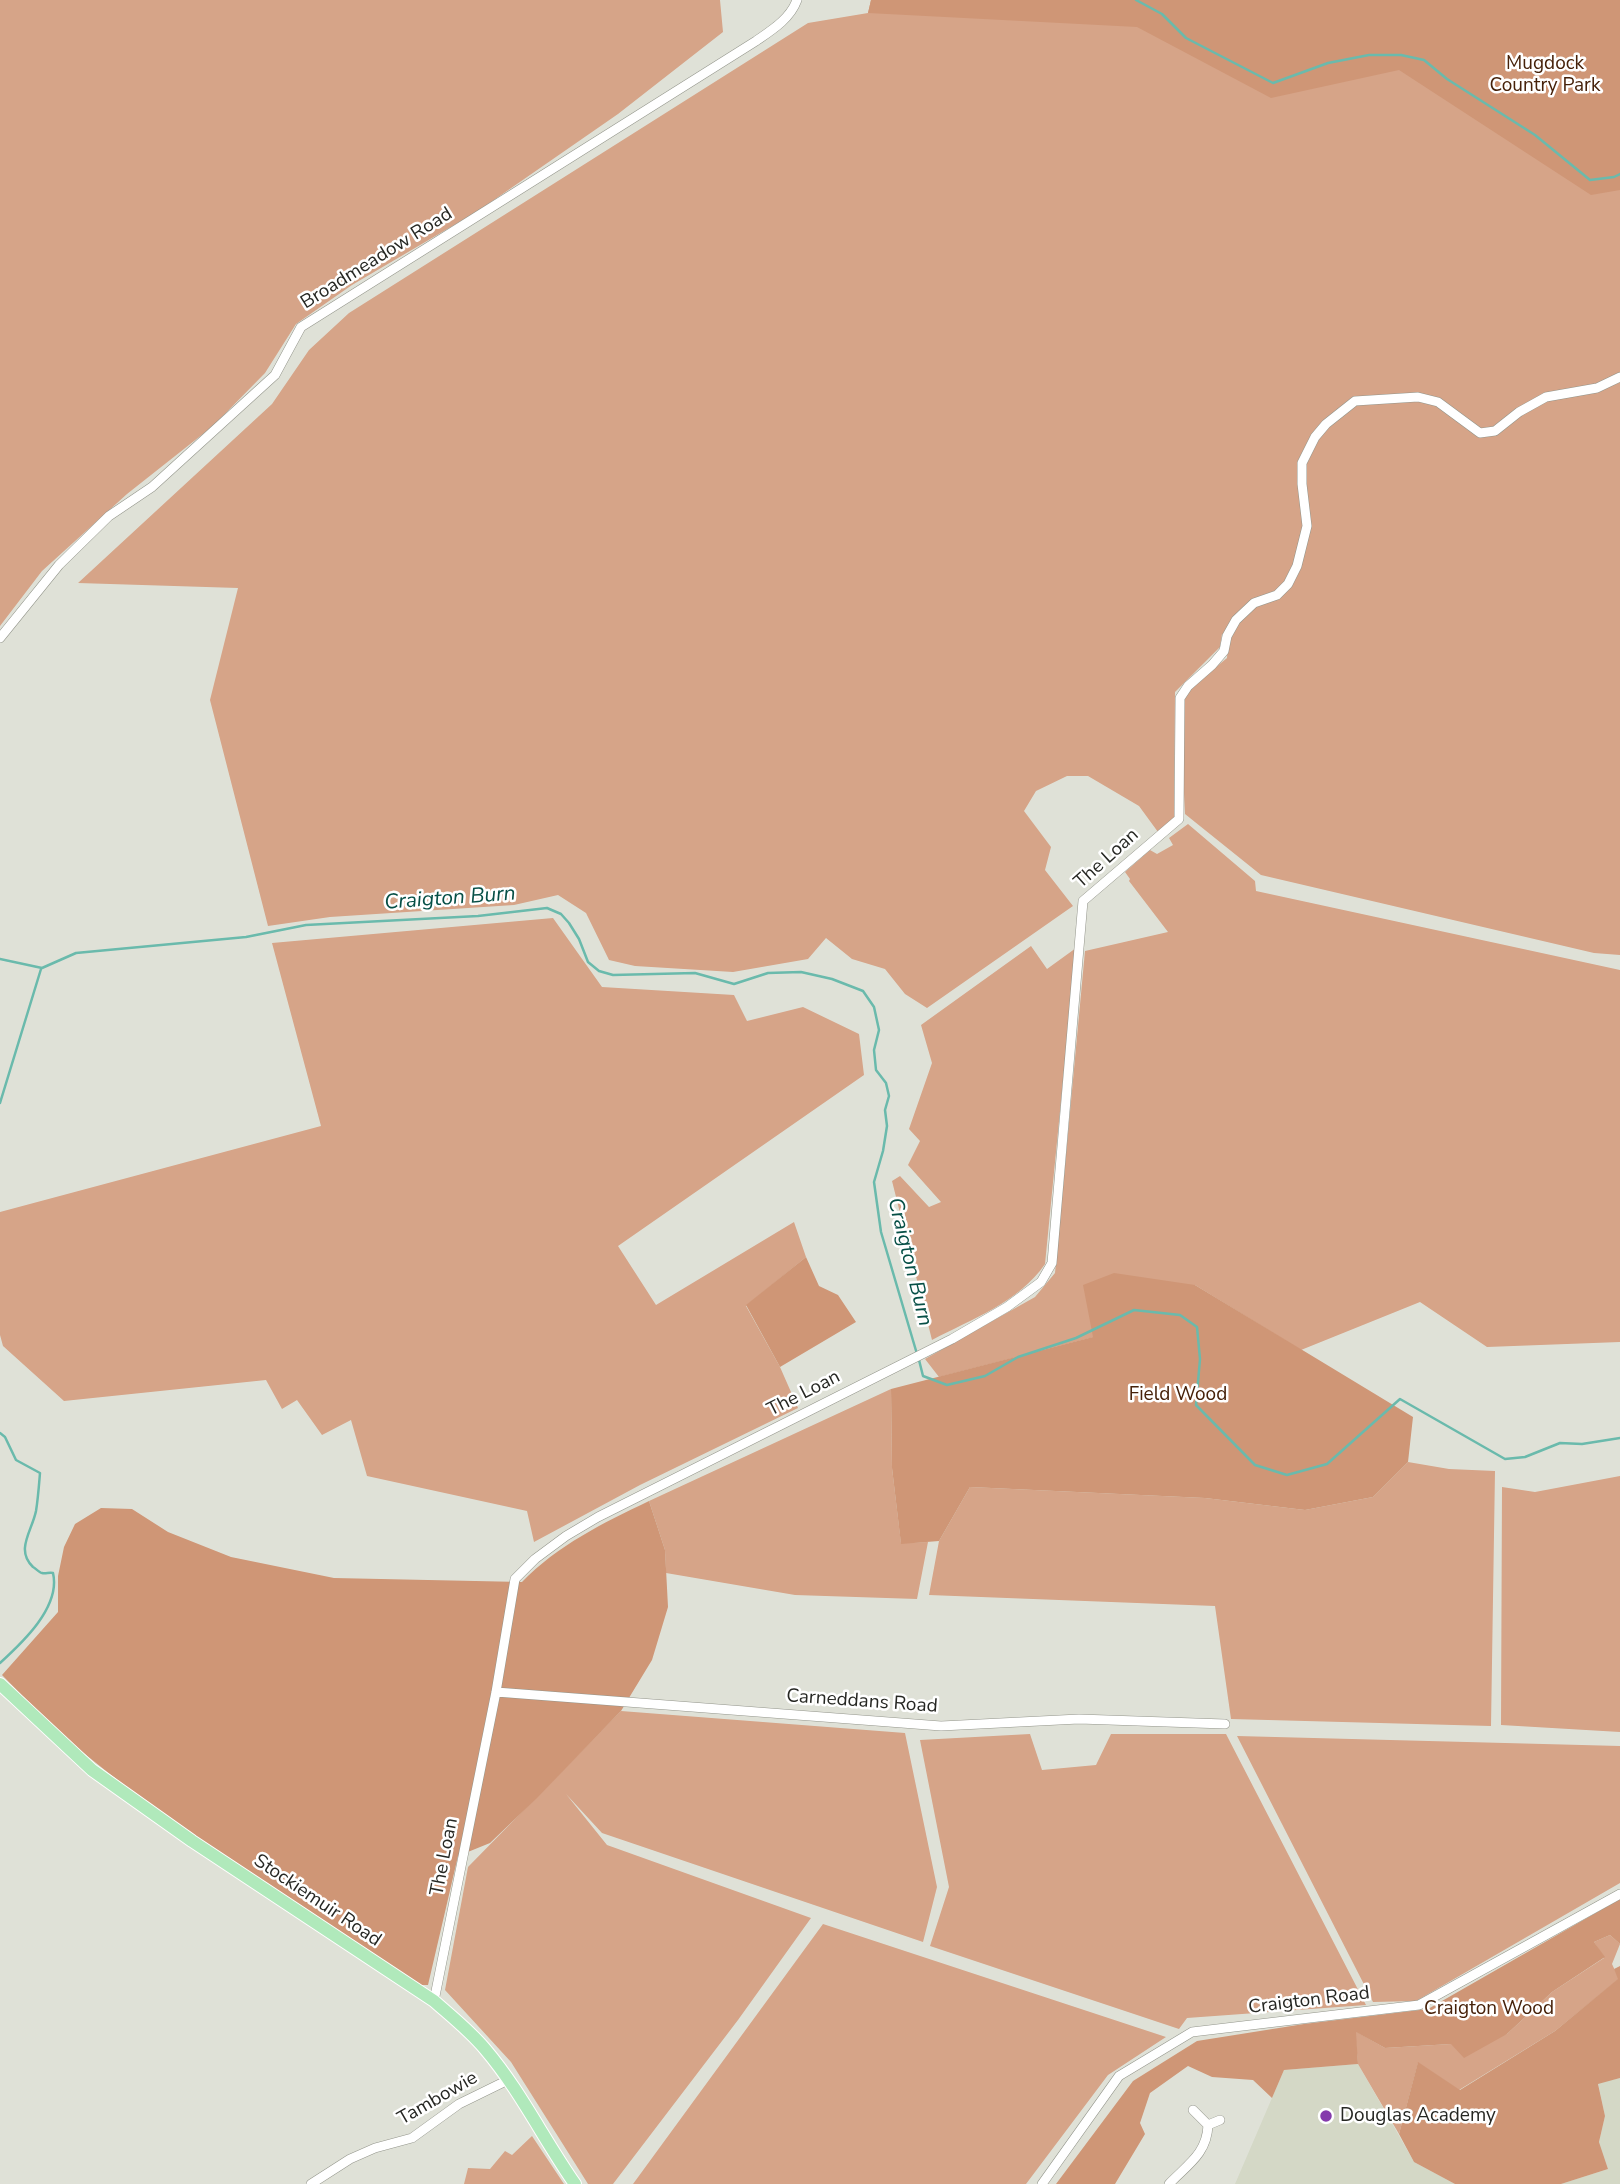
<!DOCTYPE html>
<style>
body{margin:0}
canvas{display:block;background:#dfe1d7}
</style>
<canvas width="1620" height="2184"></canvas>
<script>
const ctx = document.querySelector('canvas').getContext('2d');
ctx.lineJoin = 'round';
function fillPath(path, color) { ctx.fillStyle = color; ctx.fill(path, 'evenodd'); }
function trace(path, color, width, dash) { ctx.strokeStyle = color; ctx.lineWidth = width; ctx.lineCap = dash ? 'butt' : 'round'; ctx.setLineDash(dash || []); ctx.stroke(path); }
function label(font, color, halo, rows, align = 'center') {
  ctx.font = font + ' "Nunito Sans",sans-serif'; ctx.lineWidth = 5; ctx.setLineDash([]); ctx.textBaseline = 'middle'; ctx.strokeStyle = halo; ctx.fillStyle = color; for (const [text, x, y, turn = 0] of rows) {
    ctx.save(); ctx.translate(x, y); ctx.rotate((+turn || 0) * Math.PI / 180); ctx.textAlign = isNaN(turn) ? turn : align; if (halo) ctx.strokeText(text, 0, 0); ctx.fillText(text, 0, 0); ctx.restore();
  }
}
const built = new Path2D(`
 M1358,2064L1414,2162L1455,2184H1235L1284,2070Z
 M1620,2078V2184H1561L1608,2169L1599,2142L1605,2116L1598,2083Z`);
const green = new Path2D(`
 M0,0H720L723,32L618,114L478,211L352,285L296,324L265,373L213,426L127,494L42,571L0,626Z
 M871,0H1620V955L1594,953L1261,875L1185,814L1181,731L1186,692L1227,658L1228,643L1232,636L1222,634L1220,647L1175,692L1174,818L1158,832L1139,806L1088,776H1067L1036,791L1024,811L1051,847L1045,870L1073,906L927,1008L905,994L885,969L852,959L826,938L808,959L733,972L635,966L609,960L586,913L558,895L514,905L330,917L268,926L210,700L238,588L78,583L272,404L309,350L349,313L808,23L868,13Z
 M1188,824L1255,881L1256,891L1620,970V1342L1487,1347L1420,1302L1301,1350L1195,1285L1094,1337L939,1377L925,1359L1035,1297L1055,1273L1085,951L1168,932L1129,881L1130,879L1125,872L1150,850L1157,854L1173,845L1169,838Z
 M553,918L602,987L734,995L747,1021L803,1007L859,1034L864,1075L618,1246L656,1305L794,1222L806,1257L746,1306L780,1367L798,1408L640,1485L534,1542L527,1511L367,1476L351,1420L322,1435L297,1400L282,1409L266,1380L64,1401L3,1346L0,1335V1212L321,1126L272,943Z
 M1031,946L1047,969L1076,948L1045,1264C1019,1302 972,1319 932,1340L892,1181L900,1176L929,1207L941,1202L908,1165L920,1141L909,1129L932,1063L921,1025Z
 M891,1389L892,1468L901,1543L928,1542L917,1599L795,1595L666,1573L665,1550L649,1501Z
 M1408,1462L1449,1469L1495,1471L1491,1726L1231,1719L1215,1606L929,1595L939,1541L970,1487L1205,1498L1305,1510L1373,1497Z
 M1620,1476V1732L1501,1725L1502,1487L1535,1492Z
 M621,1711L905,1733L937,1887L923,1942L602,1833L566,1794L607,1845L811,1918L738,2020L613,2184H588L511,2062L445,1990L468,1867Z
 M1030,1734L1042,1770L1096,1765L1111,1734H1226L1366,2005L1187,2018L1179,2029L930,1946L949,1887L920,1740Z
 M1237,1736L1620,1746V1883L1416,2001L1373,2002Z
 M823,1924L1166,2037L1108,2075L1026,2184H633Z
 M1610,1935L1620,1944L1612,1964L1619,1979L1555,2031L1459,2090L1418,2063L1399,2134L1358,2064L1355,2031L1385,2048L1451,2044L1507,2034L1552,1992L1604,1958L1594,1942Z
 M532,2136L564,2184H464L468,2168L490,2169L505,2151L512,2155Z`);
const forest = new Path2D(`
 M871,0H1620V190L1591,195L1399,70L1271,98L1137,27L868,13Z
 M806,1257L819,1286L838,1295L856,1322L780,1367L746,1305Z
 M1114,1273L1195,1285L1413,1417L1408,1462L1373,1497L1305,1510L1205,1498L970,1487L939,1541L901,1544L892,1468L891,1389L1093,1337L1083,1285Z
 M649,1501L665,1550L668,1607L652,1660L621,1711L537,1798L490,1843L458,1856L428,1985H421C301,1907 176,1832 67,1739C44,1719 23,1696 2,1675L58,1612V1576L64,1547L75,1524L101,1508L132,1509L168,1532L231,1557L334,1578L522,1582C558,1545 603,1523 649,1501Z
 M1620,1899V1944L1610,1935L1594,1942L1605,1957L1552,1992L1507,2034L1464,2058L1451,2044L1385,2048L1356,2032L1358,2064L1284,2070L1272,2098L1253,2080L1212,2077L1188,2066L1150,2093L1140,2123L1145,2134L1115,2184H1056L1133,2081L1197,2041L1304,2024L1428,2009Z
 M1620,1966V2078L1598,2084L1605,2116L1599,2142L1608,2169L1561,2184H1455L1414,2162L1399,2134L1418,2062L1460,2090L1555,2031L1618,1979L1614,1969Z`);
const stream = new Path2D(`
 M1136,0L1162,14L1186,38L1273,83L1328,63L1369,55H1401L1424,60L1447,79L1535,135L1590,180L1614,177L1620,174
 M0,959L42,968L76,953L246,937L306,925L478,916L547,908L561,914L569,923L579,939L588,962L599,971L613,975L695,973L734,984L768,973L801,972L832,979L863,991L874,1007L879,1030L874,1050L876,1070L886,1083L889,1096L885,1110L887,1126L883,1151L874,1182L881,1232L917,1354
 M0,1103L41,969
 M919,1360L923,1376L947,1385L985,1376L1018,1357L1076,1338L1134,1310L1180,1315L1197,1327L1200,1359L1196,1405L1255,1465L1287,1475L1327,1464L1400,1399L1505,1459L1525,1457L1560,1443L1582,1444L1620,1438
 M0,1433L5,1437L16,1460L40,1473C39,1485 38,1499 36,1511C32,1531 15,1550 33,1567C35,1568 40,1573 42,1573C46,1574 49,1572 53,1573C61,1607 22,1643 0,1663`);
const minor = new Path2D(`
 M0,638L59,565L109,516L152,487L275,375L301,327L756,41C772,30 790,19 797,0
 M496,1692L941,1726L1079,1719L1225,1724
 M434,2001L496,1692L515,1579L535,1559L566,1536L598,1517L952,1339L1007,1307L1041,1282L1052,1263L1083,901L1179,819L1180,698L1188,686L1212,665L1224,651L1227,636L1236,620L1254,603L1277,595L1288,584L1297,566L1307,526L1302,484V463L1315,437L1326,424L1355,401L1418,397L1438,402L1480,433L1495,431L1519,412L1546,397L1597,388L1620,377
 M1208,2125L1220,2120
 M311,2184L350,2159L375,2148L412,2138L459,2104L508,2080
 M1042,2184L1119,2076L1192,2032L1419,2005L1620,1894
 M1169,2184C1187,2165 1207,2154 1208,2125L1193,2110`);
const major = new Path2D(`
 M0,1684L92,1770L192,1841L434,2001C451,2016 470,2031 485,2049C520,2090 544,2140 575,2184`);
const markers = [
 [1326,2116,7,"#853aac"]
];
const parkNames = [
 ["Mugdock",1545,64],
 ["Country Park",1545,86],
 ["Field Wood",1178,1395],
 ["Craigton Wood",1489,2009]
];
const streetNames = [
 ["Broadmeadow Road",377,259,-32],
 ["The Loan",1107,859,-42],
 ["The Loan",804,1394,-27],
 ["Carneddans Road",862,1702,4],
 ["The Loan",445,1857,-79],
 ["Stockiemuir Road",317,1901,34],
 ["Craigton Road",1309,2001,-7],
 ["Tambowie",438,2099,-30]
];
const poiNames = [
 ["Douglas Academy",1340,2116]
];
const waterNames = [
 ["Craigton Burn",450,899,-4],
 ["Craigton Burn",909,1262,76]
];
fillPath(built, '#d4d8c6');
fillPath(green, '#d6a488');
fillPath(forest, '#cf9676');
trace(stream, '#6abaac', 2.5);
trace(minor, '#93958b', 10);
trace(major, '#fff', 14);
trace(minor, '#fff', 9);
trace(major, '#b0e9bb', 12);
for (const [x, y, r, color] of markers) { const dot = new Path2D(); dot.arc(x, y, r, 0, 2 * Math.PI); ctx.fillStyle = color; ctx.fill(dot); trace(dot, '#fff', 2.5); }
label('19px', '#462109', '#fff', parkNames);
label('19px', '#262723', '#fff', streetNames);
label('19px', '#262723', '#fff', poiNames, 'left');
label('italic 21px', '#064f46', '#fff', waterNames);
</script>
